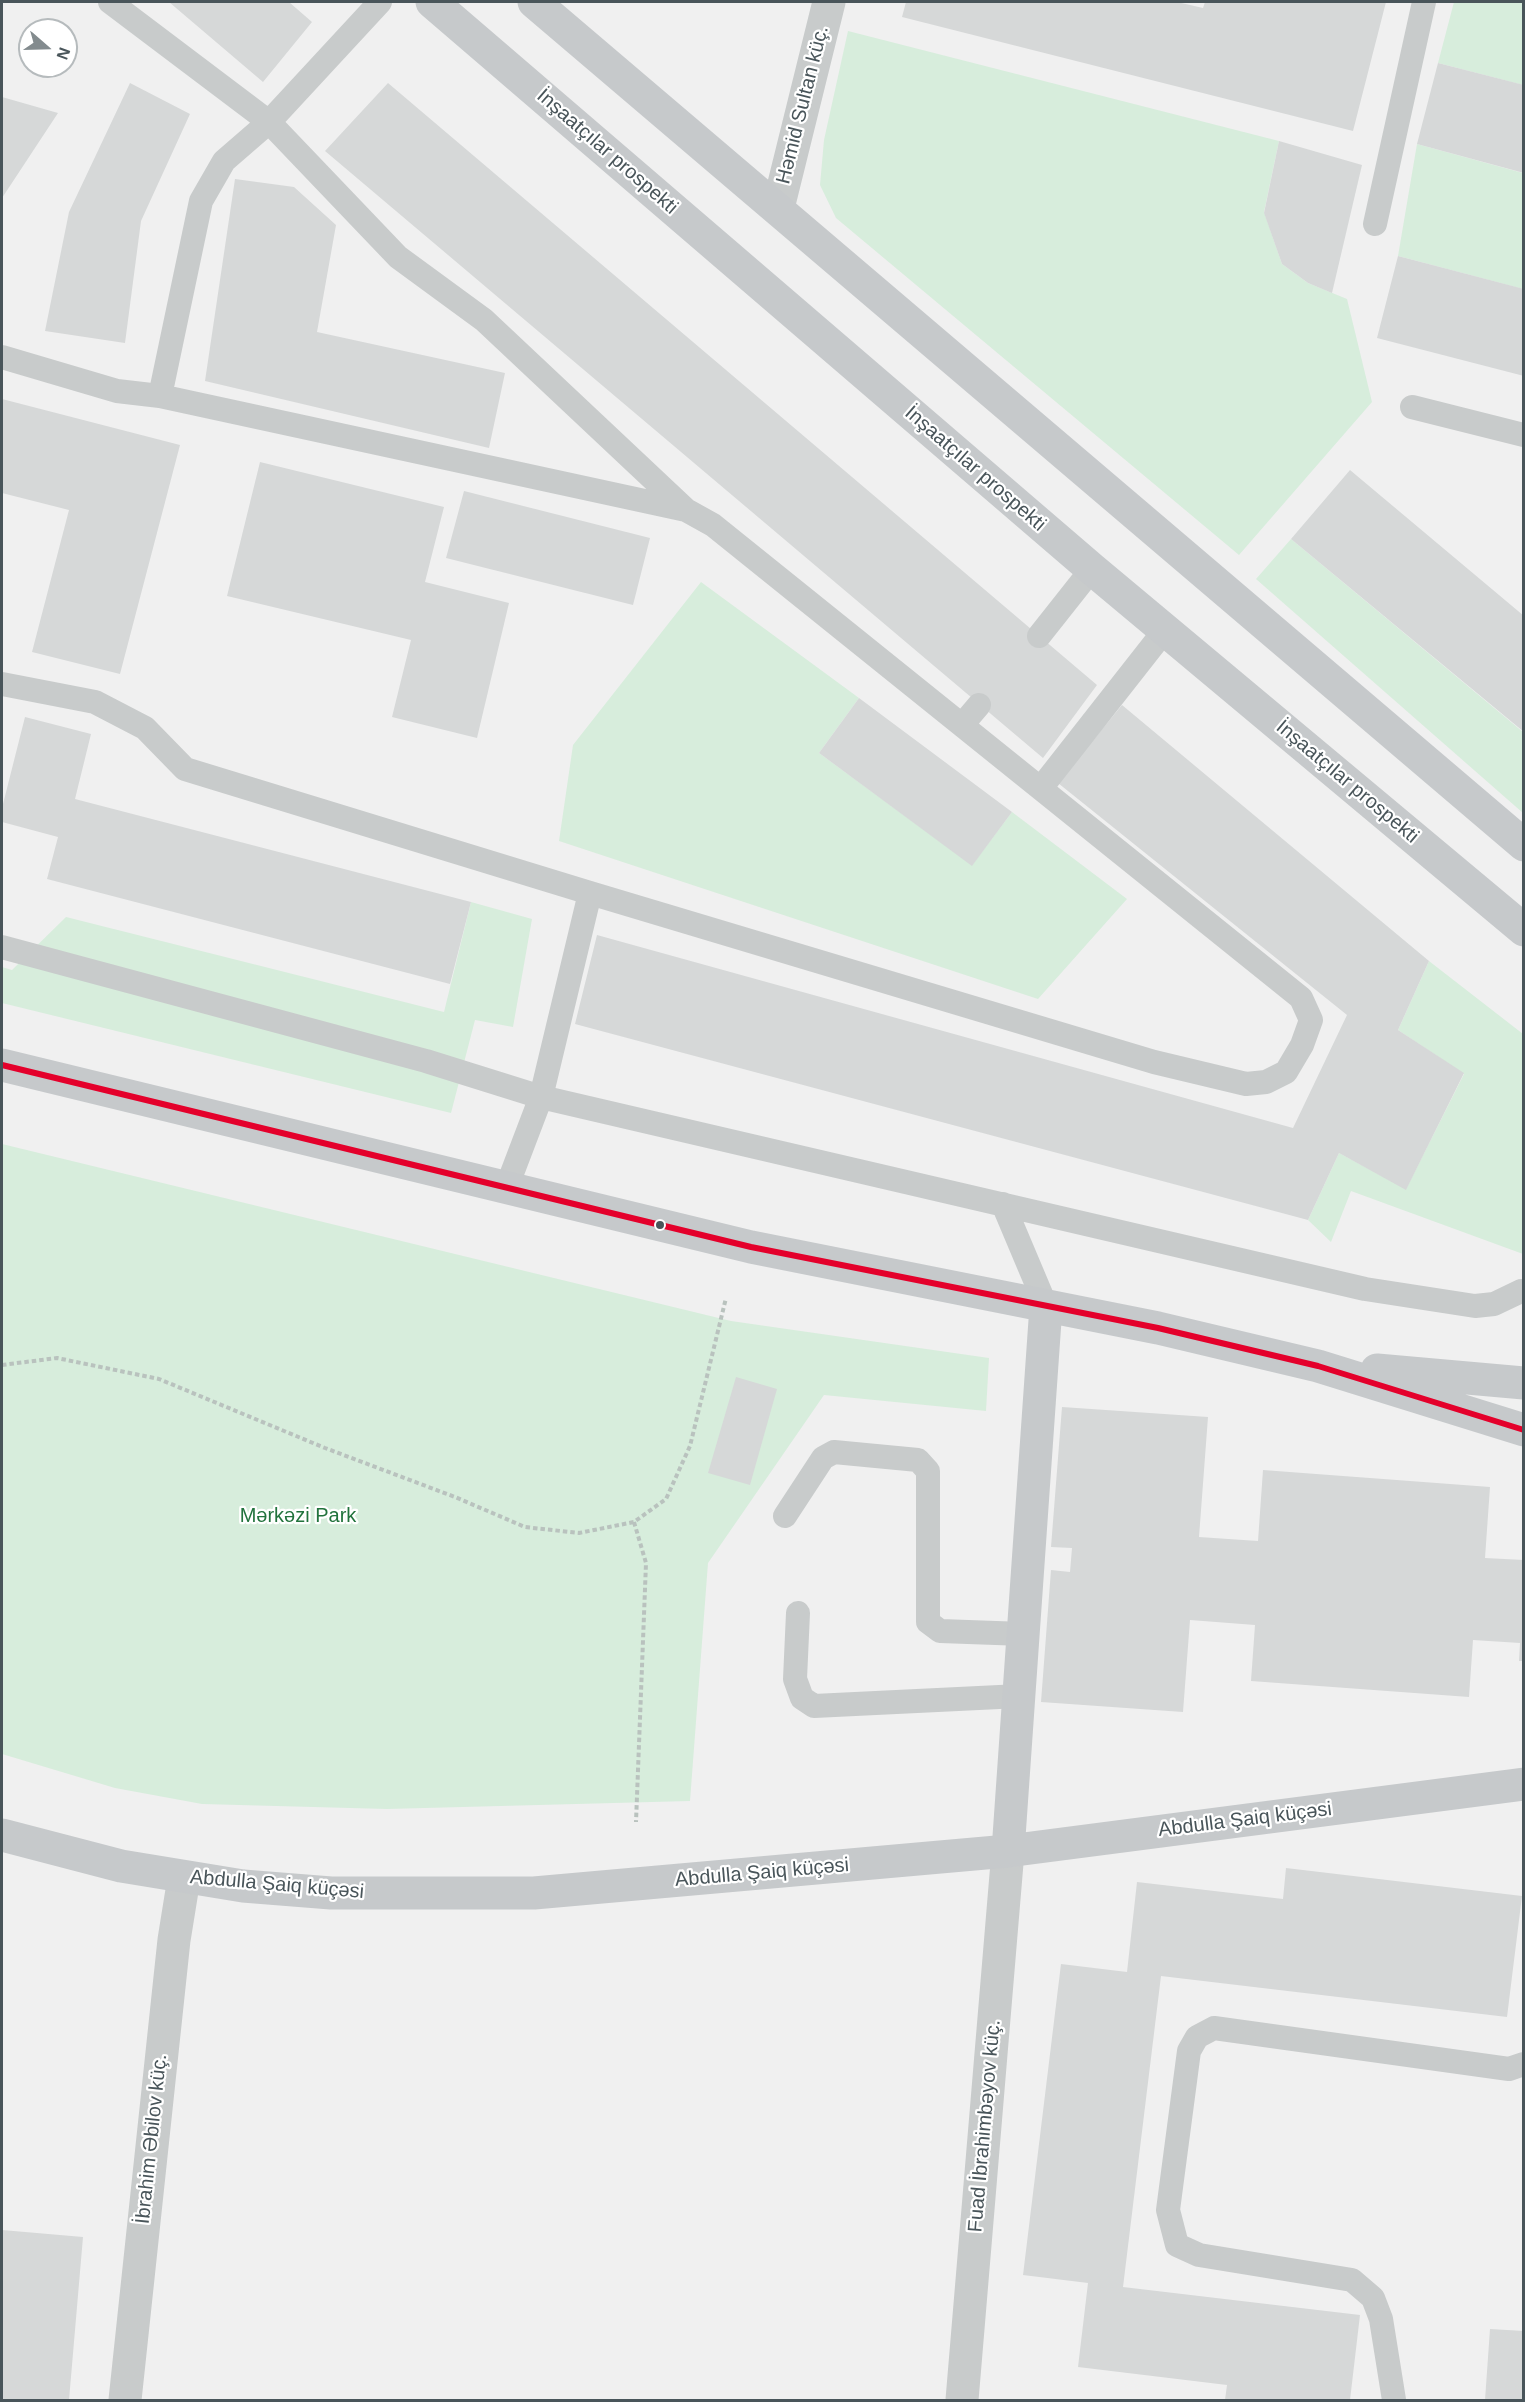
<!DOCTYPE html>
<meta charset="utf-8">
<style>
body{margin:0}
#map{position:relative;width:1525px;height:2402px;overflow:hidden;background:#f0f0f0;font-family:Arial,sans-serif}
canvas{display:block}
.frame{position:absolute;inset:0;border:3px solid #49555a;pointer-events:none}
.north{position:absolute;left:18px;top:18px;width:60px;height:60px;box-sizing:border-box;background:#fff;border:2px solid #b6bbbd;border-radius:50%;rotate:110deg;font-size:16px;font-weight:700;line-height:24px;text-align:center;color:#49555a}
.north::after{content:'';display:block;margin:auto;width:21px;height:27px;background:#838b8e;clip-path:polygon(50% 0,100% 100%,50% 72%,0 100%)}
</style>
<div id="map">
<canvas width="1525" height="2402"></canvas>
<div class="frame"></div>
<div class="north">N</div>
</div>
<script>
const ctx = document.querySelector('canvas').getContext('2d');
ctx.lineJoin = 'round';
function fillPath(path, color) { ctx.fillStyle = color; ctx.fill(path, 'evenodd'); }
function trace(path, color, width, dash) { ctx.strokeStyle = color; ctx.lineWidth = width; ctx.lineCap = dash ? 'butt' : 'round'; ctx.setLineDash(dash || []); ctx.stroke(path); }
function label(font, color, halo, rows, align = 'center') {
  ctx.font = font + ' Arial,sans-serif'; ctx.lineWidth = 4.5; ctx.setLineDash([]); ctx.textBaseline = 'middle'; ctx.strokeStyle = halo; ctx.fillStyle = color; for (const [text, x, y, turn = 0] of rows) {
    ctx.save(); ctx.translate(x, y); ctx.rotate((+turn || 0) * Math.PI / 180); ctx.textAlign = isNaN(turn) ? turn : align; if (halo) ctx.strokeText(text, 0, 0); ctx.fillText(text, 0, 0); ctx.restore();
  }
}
const green = new Path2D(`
 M1454,2H1523V85L1438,63Z
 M848,31L1279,141L1264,212L1282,264L1308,283L1347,299L1372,402L1239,555L836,218L820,185L824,140Z
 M1417,144L1523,173V289L1398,256Z
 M1291,539L1523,732V813L1256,579Z
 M701,582L859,698L819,753L972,865L1012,812L1127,899L1038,999L559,841L573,745Z
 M471,902L532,919L513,1027L475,1020L451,1113L2,1003V967L12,970L66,917L444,1012Z
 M1429,961L1523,1034V1254L1351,1191L1331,1242L1308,1220L1339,1153L1406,1189L1464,1074L1398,1030Z
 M2,1144L731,1321L989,1358L986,1411L824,1395L708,1563L690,1801L387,1809L202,1804L115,1788L2,1754Z`);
const building = new Path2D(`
 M169,2H289L312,22L263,82Z
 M906,2H1177L1203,8L1205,2H1386L1353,131L902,17Z
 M1438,63L1524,85V173L1417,144Z
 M130,83L190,114L141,221L125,343L45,331L69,212Z
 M388,83L1097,685L1043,758L325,151Z
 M2,97L58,113L2,198Z
 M1279,141L1362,165L1332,293L1308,283L1282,264L1264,213Z
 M235,179L294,187L336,225L317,332L505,373L489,448L205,381Z
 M1398,256L1524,289V376L1377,338Z
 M2,399L180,445L120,674L32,652L69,510L2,493Z
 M260,462L444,507L425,582L509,603L477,738L392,717L411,640L227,596Z
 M1350,470L1524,616V732L1291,539Z
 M464,491L650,538L633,605L446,558Z
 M859,698L1012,812L972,866L819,753Z
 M1122,705L1429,961L1398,1030L1464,1073L1406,1190L1339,1153L1308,1220L575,1024L597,935L1293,1128L1347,1015L1058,783Z
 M25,717L91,734L75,799L471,902L450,984L47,879L58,837L2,822V808Z
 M736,1377L777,1389L750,1485L708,1473Z
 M1062,1407L1208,1417L1199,1537L1258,1541L1263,1470L1490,1487L1485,1558L1524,1560V1661H1519L1520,1643L1473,1640L1469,1697L1251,1681L1255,1625L1190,1620L1183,1712L1041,1702L1051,1570L1070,1572L1072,1548L1051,1547Z
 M1286,1868L1522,1896L1507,2017L1161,1976L1123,2287L1360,2315L1350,2400H1225L1227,2385L1078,2367L1088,2283L1023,2275L1061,1964L1127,1972L1137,1882L1283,1899Z
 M2,2230L83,2237L69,2400H2Z
 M1490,2329L1524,2331V2400H1485Z`);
const path = new Path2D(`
 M2,1365L57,1358L159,1379L325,1448L455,1497L525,1527L579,1533L634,1522L666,1499L690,1446L726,1298
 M634,1522L646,1563L636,1822`);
const lane = new Path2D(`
 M110,2L269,122L398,257L484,320L685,509
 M1375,224L1424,2
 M2,357L117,391L160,396L686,510L713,525L1301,998L1311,1020L1302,1045L1286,1072L1266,1082L1246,1084L1154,1062L590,893L185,769L145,728L95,702L2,684
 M160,396L201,201L224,161L269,122L380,2
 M1412,407L1524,435
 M1039,636L1092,569
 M962,725L979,705
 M1041,788L1165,630
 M2,947L426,1061L541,1097L1365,1289L1475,1306L1494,1304L1521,1291
 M506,1189L541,1097L590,893
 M1003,1204L1046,1306
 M785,1516L823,1458L834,1452L918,1460L928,1471V1622L940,1631L1024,1634
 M798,1613L795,1679L802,1698L814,1706L1020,1696
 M1394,2400L1381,2319L1373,2298L1352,2280L1199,2255L1177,2245L1168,2210L1189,2051L1197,2037L1214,2028L1509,2069L1524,2064`);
const street = new Path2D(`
 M778,208L829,2
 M125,2400L174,1940L184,1878
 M962,2400L1008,1851`);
const primary = new Path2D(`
 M432,2L1092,569L1524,930
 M534,2L1524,845
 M2,1065L751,1247L1158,1328L1318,1366L1524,1430
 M1377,1370L1524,1383
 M2,1835L121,1866L243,1886L331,1893H534L1008,1851L1524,1784
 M1008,1851L1046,1306`);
const bus1 = new Path2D(`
 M2,1065L751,1247L1158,1328L1318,1366L1524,1430`);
const markers = [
 [660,1225,5,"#49555a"]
];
const streetNames = [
 ["Həmid Sultan küç.",803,105,-76],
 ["İnşaatçılar prospekti",607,152,41],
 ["İnşaatçılar prospekti",975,469,41],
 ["İnşaatçılar prospekti",1347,782,40],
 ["Abdulla Şaiq küçəsi",1245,1820,-7],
 ["Abdulla Şaiq küçəsi",762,1873,-5],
 ["Abdulla Şaiq küçəsi",277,1885,5],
 ["Fuad İbrahimbəyov küç.",985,2126,-85],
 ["İbrahim Əbilov küç.",152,2139,-84]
];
const parkNames = [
 ["Mərkəzi Park",298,1516]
];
fillPath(green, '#d7eddc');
fillPath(building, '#d6d8d8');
trace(path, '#b9c2be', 4, [4.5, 3]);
trace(lane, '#c8cbcb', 24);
trace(street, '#c8cbcb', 33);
trace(primary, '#c6c9cb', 33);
trace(bus1, '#e4002b', 6);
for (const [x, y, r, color] of markers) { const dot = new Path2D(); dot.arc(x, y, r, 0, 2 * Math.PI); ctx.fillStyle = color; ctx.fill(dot); trace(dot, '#fff', 2); }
label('20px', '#49555a', '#fff', streetNames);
label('20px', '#22733d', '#fff', parkNames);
</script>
